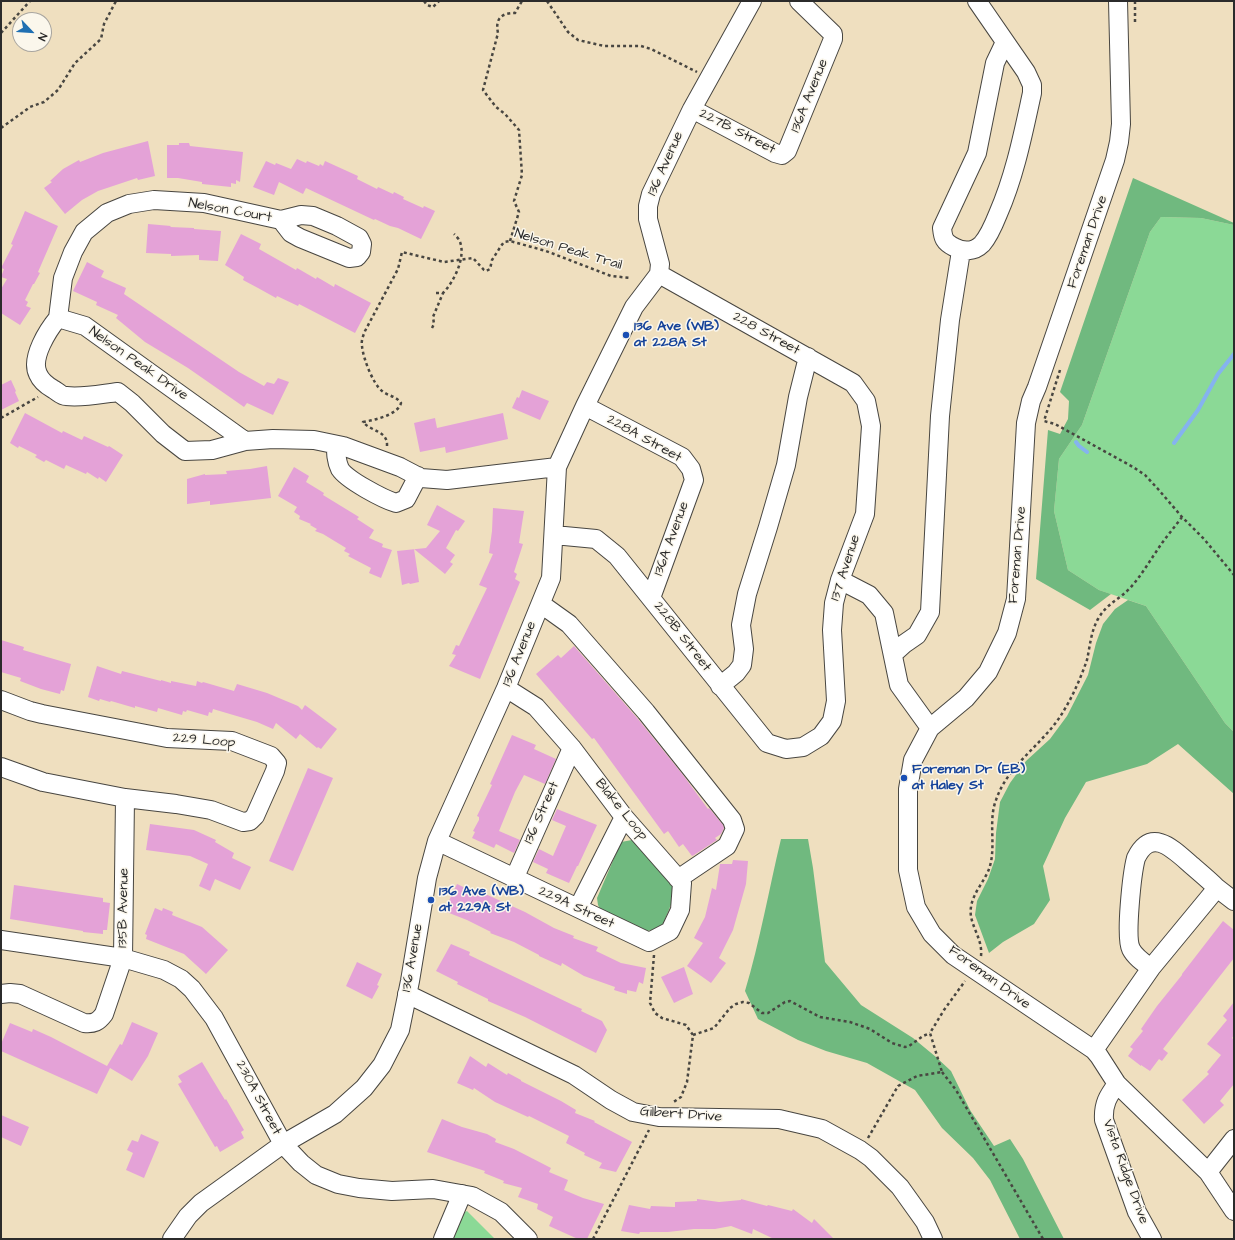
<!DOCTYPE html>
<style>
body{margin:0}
#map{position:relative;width:1235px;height:1240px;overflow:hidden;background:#efdfbf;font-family:"Architects Daughter",sans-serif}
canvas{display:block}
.frame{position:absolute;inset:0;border:2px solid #2b2b2b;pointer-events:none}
.north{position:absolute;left:12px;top:12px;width:40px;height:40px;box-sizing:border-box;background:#fbf7ec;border:1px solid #a8a59f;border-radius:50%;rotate:115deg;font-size:11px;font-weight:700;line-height:16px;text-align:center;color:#2b2b2b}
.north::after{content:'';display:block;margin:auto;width:14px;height:18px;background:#1f6fb2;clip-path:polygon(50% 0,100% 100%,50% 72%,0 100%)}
</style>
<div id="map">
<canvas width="1235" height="1240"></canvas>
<div class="frame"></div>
<div class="north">N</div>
</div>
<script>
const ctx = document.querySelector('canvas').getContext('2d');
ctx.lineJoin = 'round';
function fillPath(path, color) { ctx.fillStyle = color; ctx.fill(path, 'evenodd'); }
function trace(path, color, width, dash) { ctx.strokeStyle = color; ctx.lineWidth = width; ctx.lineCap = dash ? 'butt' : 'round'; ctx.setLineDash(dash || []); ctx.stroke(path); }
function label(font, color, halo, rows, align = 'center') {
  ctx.font = font + ' "Architects Daughter",sans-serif'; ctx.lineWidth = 3; ctx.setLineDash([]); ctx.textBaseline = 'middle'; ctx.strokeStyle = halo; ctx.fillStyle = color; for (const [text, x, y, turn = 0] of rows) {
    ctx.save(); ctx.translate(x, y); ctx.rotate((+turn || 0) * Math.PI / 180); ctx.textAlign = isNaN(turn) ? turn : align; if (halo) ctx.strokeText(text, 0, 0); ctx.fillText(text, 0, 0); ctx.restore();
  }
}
const green = new Path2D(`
 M1161,217L1201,218L1234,225V732L1225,723L1146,606L1099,590L1068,570L1054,511L1059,459L1082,425L1150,232Z
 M467,1211L495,1239H446L448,1221Z`);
const forest = new Path2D(`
 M1133,178L1234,223V225L1201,218L1161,217L1150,232L1082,425L1059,459L1054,511L1068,570L1099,590L1111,594L1090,610L1036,579L1048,430L1060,434L1068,419L1069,401L1060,392Z
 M1128,600L1146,606L1225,723L1234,732V794L1178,744L1147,764L1086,782L1065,818L1043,866L1050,900L1034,924L1003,942L989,953L975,915L977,901L988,879L995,859L996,833L1000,802L1010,783L1026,761L1050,739L1067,716L1088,675L1096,643L1103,624L1115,609Z
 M781,839H808L813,868L825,962L861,1005L913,1038L936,1057L951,1071L970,1110L994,1146L1010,1139L1023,1159L1064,1239H1020L990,1180L973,1158L942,1128L915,1090L867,1063L826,1051L798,1040L758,1019L745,991C760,941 769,889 781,839Z
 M632,840L638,844L672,879L675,895L663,924L657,929L642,932L600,909L598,905L597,898L621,842Z`);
const stream = new Path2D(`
 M1076,442L1079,446L1087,452
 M1174,443L1198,410L1218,374L1234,354`);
const building = new Path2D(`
 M148,141L155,176L138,180L137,178L98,191L82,200L65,214L44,188L52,182L50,181L63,169L79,160L80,162L103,153Z
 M179,143H189L190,146L243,152L240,182L236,180V184L231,183V187L202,184V182L178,178H167V145H179Z
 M297,159L306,163L307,161L319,166L320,164L323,166L325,161L358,176L357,179L377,189L378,187L393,194L394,192L404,197L403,199L423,208L424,206L435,211L421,239L398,228L390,226L375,219L374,220L306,188L303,194L279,182L274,195L253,187L266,161L275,165L276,163L291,169Z
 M25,211L58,226L38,272L40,273L34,284H33L25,300L28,302L26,306L31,308L20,325L1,313V289L7,279L1,277L4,269L1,268L13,245L11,244Z
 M148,224L171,226L170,227L194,228V229L221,231L218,261L199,260V255L171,256V254L146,253Z
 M241,234L261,244L259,249L296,270L297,268L316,279L317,277L334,287L335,284L371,303L355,333L299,304L298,306L277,296L276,298L258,288L243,280L244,277L225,265Z
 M87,262L104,271L101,277L126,288L124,294L239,372L264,386L267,382L274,384L278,378L289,382L273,415L247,403L244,407L188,368L145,342L116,318L118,315L96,305L97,302L73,291Z
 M11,380L16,391L15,392L19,401L1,410V385Z
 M522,390L549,401L540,420L512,408L517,397L519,398Z
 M25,413L62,433L63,431L82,440L84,436L108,447L109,446L123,455L106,482L99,477L98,479L87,472L86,474L66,465L64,469L46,460L44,462L35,457L37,455L19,446L18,448L10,443Z
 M503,413L508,439L446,453L445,447L420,452L414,423L435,418L437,428Z
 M267,466L271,498L210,505V501L187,504V479L205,474V475L227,474L226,471L250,469Z
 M294,467L309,476L306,482L324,493L323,495L359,517L357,519L374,530L369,538L383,544L382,547L392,550L381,578L369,573L371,568L348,556L350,554L344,551L346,548L323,534L315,531L317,529L310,525L311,524L299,519L300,516L294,512L297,507L278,496Z
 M437,505L465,521L458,531L456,530L446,548L455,555L450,562L453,564L445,574L414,549L419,582L410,584L409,583L402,585L397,551L426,548L440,531L427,525Z
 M493,508L524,511L519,543L523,544L514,572L517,574L515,579L520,582L480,679L449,666L456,655L452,654L456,645L459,646L487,588L479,585L493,554L489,553L492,531Z
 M1,640L24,647L23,650L71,664L64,691L61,690L60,694L41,689L20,681L21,678L1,672Z
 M574,646L638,719L683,775L708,809L709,808L723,825L724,828L721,834L715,838L717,840L694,855L692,856L683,844L679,847L668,831L664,834L594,738L592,739L536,674L558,655L561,658Z
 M97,666L121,674L122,671L161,681V680L171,683V681L196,686L197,681L202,683L203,682L234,691L237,684L267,693L298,706L302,710L305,705L337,729L321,749L318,747L317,748L300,734L296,739L276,723L273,729L257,722L213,709L212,713L209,712L208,716L187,710L186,712L183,711L182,715L158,708L157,712L135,706V708L111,701L110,702L100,699L99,701L88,697Z
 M512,735L536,745L534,749L556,759L545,784L524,775L515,792L499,831L520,840L514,853L496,844L494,848L472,838L475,832L473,831L479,820V817L477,816L492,785L490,784Z
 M308,768L333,778L293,871L269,861Z
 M557,809L597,825L578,866H577L569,883L546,873L548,869L533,862L539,849L553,856L566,826L552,820Z
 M150,824L194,830L216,840L215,842L234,853L232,858L251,867L240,890L215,879L210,891L199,886L208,864L190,856L146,850Z
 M733,860L748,861L746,884L733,930L719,958L726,963L711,983L687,966L703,943L694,938L705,917L712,888L716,890L720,864H732Z
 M457,884L480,895L481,892L525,912L554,928L574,936L573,938L598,947L596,951L621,963L646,968L643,984L639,982L636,992L627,990V994L614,990L615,987L584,976L562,963L561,966L539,956V955L514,942L490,933L491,932L467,920L444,911Z
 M14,885L103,898V902L110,903L107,930H103V934L83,932V931L10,919Z
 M155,908L162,911L163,908L173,912L172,915L202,927L228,950L206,974L184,954L146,939L147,935L145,934Z
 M1223,921L1234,930V958L1163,1049L1168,1053L1162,1061L1159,1059L1150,1071L1141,1065V1066L1128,1056L1133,1049L1130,1047L1143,1031L1141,1029L1157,1006L1182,975V974Z
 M451,944L470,952L469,955L573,1005L582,1009L581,1011L602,1021L607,1030L596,1053L525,1017L488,1001V999L457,984L458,982L436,971Z
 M357,962L382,974L377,985L379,986L372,999L346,986Z
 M684,967L693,994L674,1003L661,977Z
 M1234,1002V1035L1232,1038L1234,1040V1084L1220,1101L1224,1105L1204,1124L1182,1100L1209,1074L1207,1072L1221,1055L1207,1044L1227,1020L1223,1016Z
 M132,1022L158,1033L148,1056L132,1081L110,1068L97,1094L1,1051V1044L10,1023L32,1032L33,1029L51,1037L107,1066L120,1044L122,1045Z
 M470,1056L486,1067L488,1063L507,1075L508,1073L521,1080V1081L561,1101L576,1110L575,1113L595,1121L594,1122L632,1142L616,1172L599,1168L602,1163L584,1155L585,1153L566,1143L569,1136L529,1116L528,1117L495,1102L474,1088L473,1090L457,1083Z
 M202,1062L225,1100L226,1099L244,1130L241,1132L244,1138L220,1152L217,1146L215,1147L178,1084L182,1082L178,1076Z
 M1,1115L29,1127L21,1146L1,1137Z
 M442,1119L462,1127L487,1134L496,1139L495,1142L514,1149L551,1168L549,1172L568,1180L564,1190L583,1198L604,1204L587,1239H578L549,1226L553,1217L537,1209L538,1204L518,1197L522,1188L503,1183L504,1181L484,1173L485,1171L427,1152Z
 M141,1134L159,1142L144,1178L126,1170L133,1153L127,1150L132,1140L138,1142Z
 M697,1199L719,1202L741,1200V1199L767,1206L768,1205L792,1211L793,1209L812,1223L814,1219L834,1239H774L753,1229L752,1234L731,1226L715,1229H694L668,1232H640L639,1234L621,1231L629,1205L650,1209L651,1206L675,1207V1202L697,1201Z`);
const path = new Path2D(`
 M424,1L427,5L433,7L439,1
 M547,1L568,32L578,40L604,46H641L651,49L697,72
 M1135,1V23
 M1,33L30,1
 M1,128L30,107L44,102L58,90L75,63L101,39L104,24L116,1
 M510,241L519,212L514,201L522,175L519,130L505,114L496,107L483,90L498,33C495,19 501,13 515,13L522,1
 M436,293H443C454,282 466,257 460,242C459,239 456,236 454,234
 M432,328L434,324L433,317L443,293
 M1060,370L1044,421L1055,424L1133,467L1145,475L1158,489L1182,517L1204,539L1234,575
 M1,418L38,397
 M387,446C388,431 372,432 363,422C374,420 398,415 401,403C396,396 388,396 382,391C373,384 363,358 362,346C361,341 363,336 365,331L398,269L402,252L444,262L473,258L484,270L486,271L490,269L492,260L501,246L504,242L510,241L546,251L611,276L631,278
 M654,955L650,1003L655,1013L662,1018L686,1025L693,1035L687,1082L681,1097L672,1103
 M981,956C983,937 968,924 971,907C973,892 986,880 990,866C996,844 988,821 996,800C1008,764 1044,744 1063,712C1073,696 1081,677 1087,660C1090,646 1091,631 1098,619C1107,603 1119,600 1130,588C1141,576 1149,562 1158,549C1165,538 1174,528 1182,517
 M693,1035L714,1028L730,1008L736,1004L743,1002L749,1003L762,1013H768L785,1002L790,1001L820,1017L850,1022L870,1029L892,1043L905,1047L909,1046L923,1036L930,1033
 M942,1072L956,1090L1043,1239
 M868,1138L898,1086L917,1076L942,1072L930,1033L944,1010L965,981
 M593,1239L649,1130`);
const minor = new Path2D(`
 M977,1L1026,72L1032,85V93C1023,134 1015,175 998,214C994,224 989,236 982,244C974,252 963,252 954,247C944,242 943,238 942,228L977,153L995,63L1005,42
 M1118,1L1121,124L1119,142L1115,160L1037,387L1031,401L1026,423L1016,599L1007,633L988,672L966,698L930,728L913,760L908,789V870L916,907L932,934L953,955L1094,1050L1099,1056L1117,1084L1208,1172L1234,1211
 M692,109L775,153L782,155L787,151L833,39V34L799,1
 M58,318L85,326L245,441L273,439L314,440L343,446L400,467L421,478L447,480L557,467
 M58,318L63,278L73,252L84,232L107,213L129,204L154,200L204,203L281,220L301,215L313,216L337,226L359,238L362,244L361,252L357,257L349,258L300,238L291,233L281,220
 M58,318C48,330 30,358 38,374C41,381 46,385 53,389C57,391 61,396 66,396C83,398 101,394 118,392L132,403L163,434L185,451L212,450L245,441
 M585,406L682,457L691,469L694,480L651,598
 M336,445C336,453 336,461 340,469C347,480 383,499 396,503L406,499L418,476
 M554,535L596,539L617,556L767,743L786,749L803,747L821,736L832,721L836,701L832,630L834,603L840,580L865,514L871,426L866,401L853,383L659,274
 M840,580L869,595L884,613L899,685L930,728
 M541,604L569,624L646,712L732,820L735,829L727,846L678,879
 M893,654L904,644L917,635L930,612L940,416L950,320L961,251
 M720,686L736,673L742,665L744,649L741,625L747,594L768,527L786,465L798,397L808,357
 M1,700L30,711L42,714L167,738L232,741L271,756L277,763L275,771L255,816L250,821L243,822L211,810L176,804L125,798L43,782L1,767
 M437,841L649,942L670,931L680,910L682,883L624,817L572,748L536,707L506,688
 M514,879L572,748
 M1217,888L1234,901
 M578,908L624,817
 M1,940L123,958L164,970L181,979L192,989L214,1018L283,1144L301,1163L316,1175L338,1184L359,1188L392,1191L433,1189L472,1196L501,1212L528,1239
 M1,994L10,993L20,994L84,1023C94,1024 98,1022 104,1014L123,958L125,798
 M407,994L574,1075L611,1100L633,1112L659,1117L779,1119L822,1129L860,1150L871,1158L900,1187L925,1222L933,1239
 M1094,1050L1151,968C1144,963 1135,957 1131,949C1125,937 1132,873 1136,858C1151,828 1171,847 1189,863C1198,871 1208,879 1217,888L1151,968
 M1117,1084C1108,1096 1103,1104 1104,1120L1137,1212L1152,1239
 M1208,1172L1234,1139
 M172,1239L188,1216L201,1203L283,1144L335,1114L364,1088L382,1065L400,1030L410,981L427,878L437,841L506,688L551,578L557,467L585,406L634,307L659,274L660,264L648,219V206L651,194L692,109L752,1
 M443,1239L462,1194`);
const markers = [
 [626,335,4,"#1a4fb4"],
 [904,778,4,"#1a4fb4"],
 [431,900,4,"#1a4fb4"]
];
const streetNames = [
 ["136A Avenue",810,96,-68],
 ["227B Street",737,132,27],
 ["136 Avenue",666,164,-66],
 ["Nelson Court",230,211,10],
 ["Foreman Drive",1088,242,-71],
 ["Nelson Peak Trail",568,250,17],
 ["228 Street",766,334,29],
 ["Nelson Peak Drive",138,364,35],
 ["228A Street",644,439,29],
 ["136A Avenue",672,539,-70],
 ["Foreman Drive",1018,555,-85],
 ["137 Avenue",846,568,-72],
 ["228B Street",682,637,52],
 ["136 Avenue",520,654,-68],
 ["229 Loop",204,741,5],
 ["Blake Loop",621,810,51],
 ["136 Street",542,813,-66],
 ["135B Avenue",124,908,-89],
 ["229A Street",576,908,25],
 ["136 Avenue",413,958,-80],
 ["Foreman Drive",989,978,36],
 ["230A Street",258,1098,62],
 ["Gilbert Drive",681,1115,4],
 ["Vista Ridge Drive",1125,1172,70]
];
const transitNames = [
 ["136 Ave (WB)",634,327],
 ["at 228A St",634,343],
 ["Foreman Dr (EB)",912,770],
 ["at Haley St",912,786],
 ["136 Ave (WB)",439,892],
 ["at 229A St",439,908]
];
fillPath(green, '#8bd996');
fillPath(forest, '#70b97f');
trace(stream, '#85b3ef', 4);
fillPath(building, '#e4a2d7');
trace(minor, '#484641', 20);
trace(path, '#484641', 2.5, [3, 3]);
trace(minor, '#fff', 18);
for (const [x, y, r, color] of markers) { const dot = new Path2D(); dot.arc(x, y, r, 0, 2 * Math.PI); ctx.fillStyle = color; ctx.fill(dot); trace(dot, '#fbf7ec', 1.5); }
label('14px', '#2b2b2b', '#fbf7ec', streetNames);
label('bold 14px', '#164399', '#fbf7ec', transitNames, 'left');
</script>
